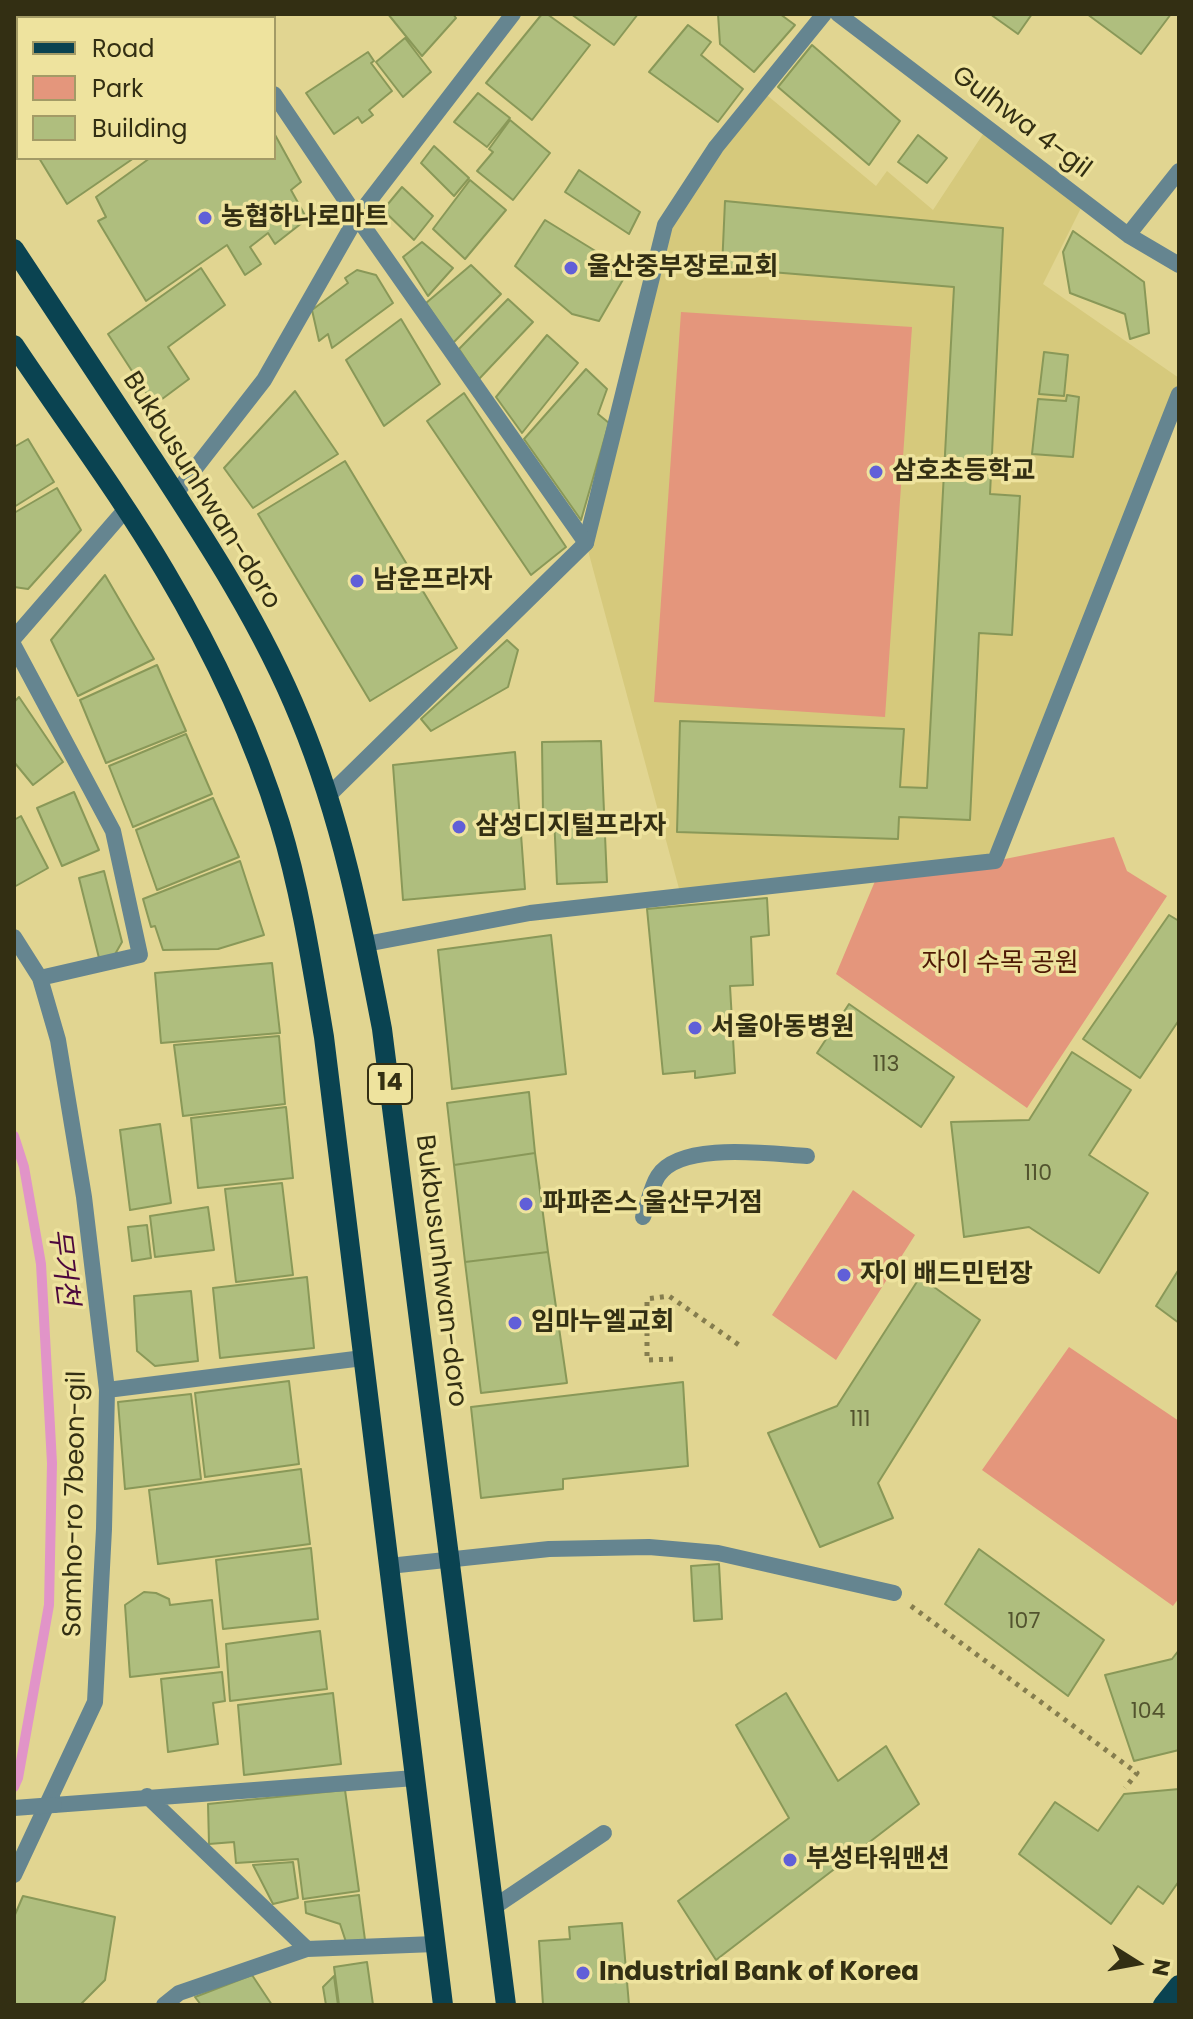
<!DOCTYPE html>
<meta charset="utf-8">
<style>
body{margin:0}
#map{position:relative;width:1193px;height:2019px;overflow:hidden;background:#e1d591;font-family:Poppins,sans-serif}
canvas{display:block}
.frame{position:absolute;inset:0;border:16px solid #332f13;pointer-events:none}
.legend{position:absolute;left:16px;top:16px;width:260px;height:144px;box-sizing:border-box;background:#eee39e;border:2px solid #a39b66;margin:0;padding:10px 14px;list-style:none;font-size:24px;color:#332f13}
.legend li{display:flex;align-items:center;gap:16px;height:40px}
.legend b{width:40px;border:2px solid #a39b66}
.north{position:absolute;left:1097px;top:1923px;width:80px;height:80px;-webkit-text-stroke:6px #eee39e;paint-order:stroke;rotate:101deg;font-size:22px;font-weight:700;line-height:32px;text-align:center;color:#332f13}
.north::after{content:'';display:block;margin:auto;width:28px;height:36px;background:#332f13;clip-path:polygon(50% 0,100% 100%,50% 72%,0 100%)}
</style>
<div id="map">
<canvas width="1193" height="2019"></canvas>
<div class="frame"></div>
<ul class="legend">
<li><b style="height:10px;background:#0a4351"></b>Road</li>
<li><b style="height:22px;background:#e4967c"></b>Park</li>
<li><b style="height:22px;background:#afbe7e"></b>Building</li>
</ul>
<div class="north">N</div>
</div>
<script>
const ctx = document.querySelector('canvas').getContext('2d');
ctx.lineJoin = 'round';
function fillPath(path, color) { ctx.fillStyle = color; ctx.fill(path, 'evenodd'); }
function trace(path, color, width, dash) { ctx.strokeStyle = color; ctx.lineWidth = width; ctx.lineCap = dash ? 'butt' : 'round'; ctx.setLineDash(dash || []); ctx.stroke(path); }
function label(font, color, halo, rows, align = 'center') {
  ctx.font = font + ' Poppins,"Noto Sans KR",sans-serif'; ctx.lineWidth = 7; ctx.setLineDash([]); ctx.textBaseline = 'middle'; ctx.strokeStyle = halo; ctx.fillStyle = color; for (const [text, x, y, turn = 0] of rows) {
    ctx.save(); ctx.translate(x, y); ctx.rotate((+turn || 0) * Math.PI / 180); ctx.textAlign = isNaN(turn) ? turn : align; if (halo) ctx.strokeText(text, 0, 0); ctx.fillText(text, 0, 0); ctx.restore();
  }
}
const built = new Path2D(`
 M762,91L876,186L887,171L933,210L987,128L1084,202L1043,284L1179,378V394L995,861L681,896L586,543L665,225Z`);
const green = new Path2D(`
 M681,312L912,327L885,717L654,702Z
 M1114,837L1127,871L1167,896L1027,1108L836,974L878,874L995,861Z
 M853,1190L915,1235L836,1360L772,1315Z
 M1069,1347L1179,1421V1598L1173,1606L982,1470Z`);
const stream = new Path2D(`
 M14,1136L24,1167L41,1264L52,1463L49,1605L18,1778L14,1787`);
const building = new Path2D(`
 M21,14H26L28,18H18V82L14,85V18Z
 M388,14H453L456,18L422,56Z
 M542,14H547L590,45L532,120L486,83Z
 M571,14H638L614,45Z
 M718,14H780L795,25L754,72L720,44Z
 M990,14H1032L1018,34Z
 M1087,14H1171L1141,54Z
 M688,25L711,42L701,55L743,89L718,122L649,72Z
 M405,38L431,72L403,97L376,62Z
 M812,45L900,121L869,165L778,87Z
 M368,52L374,61L371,63L392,91L369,110L373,115L362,123L358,117L334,134L306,93Z
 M478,93L510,118L487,147L454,122Z
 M18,98V147L14,141V100Z
 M510,120L550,153L513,200L477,171L493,152L489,149Z
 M274,133L301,182L291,190L307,219L275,244L268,233L250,247L261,264L245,275L227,245L146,301L98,221L106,217L96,197L150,158H274Z
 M918,135L947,158L927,183L898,162Z
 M434,146L469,178L454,196L421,163Z
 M39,158H134L67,204Z
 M579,170L640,212L629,234L565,192Z
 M470,180L506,210L465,259L433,229Z
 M402,187L433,216L414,240L383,210Z
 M725,201L1003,228L990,494L1020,496L1012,635L979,633L970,820L899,817L898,839L677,832L680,721L904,729L900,787L927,788L954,287L722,268Z
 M545,220L628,271L599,321L572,314L515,266Z
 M1073,231L1144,282L1149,333L1130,339L1125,314L1070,293L1063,252Z
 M422,242L453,268L428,296L403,257Z
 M471,265L501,294L453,343L426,303Z
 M201,268L225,305L168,347L189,379L154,405L108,334Z
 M357,270L376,275L393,303L332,348L328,334L319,341L312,310L348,283L345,278Z
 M508,299L533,322L479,379L459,349Z
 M401,319L440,384L384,426L346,360Z
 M547,335L578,363L522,433L496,397Z
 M1044,352L1068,355L1064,396L1039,394Z
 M586,369L607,389L598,414L609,423L581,520L524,439Z
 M295,391L338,454L253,508L224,468Z
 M464,393L566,547L531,575L427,421Z
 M1067,395L1079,397L1073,457L1032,454L1038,399L1066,401Z
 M28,439L54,482L14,507V447Z
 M345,461L457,648L370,701L258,514Z
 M57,488L81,530L28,589L14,587V513Z
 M105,575L154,659L78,696L51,640Z
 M507,640L518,650L508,687L431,731L421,719Z
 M157,665L186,731L106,763L80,700Z
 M19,697L63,762L33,785L14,762V702Z
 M186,734L212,794L133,827L109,766Z
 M601,741L607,882L557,884L554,815H543L542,742Z
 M515,752L525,889L403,900L393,765Z
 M74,792L99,850L62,866L37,808Z
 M213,798L239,857L157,890L136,830Z
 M21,816L48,868L14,887V820Z
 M240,861L264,935L218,949L163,950L155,926L151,927L143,899Z
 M104,871L122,942L114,956L99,958L79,878Z
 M767,898L769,935L751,937L753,985L730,986L735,1073L695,1078V1071L663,1074L647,909Z
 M1169,915L1179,921V1020L1140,1078L1083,1039Z
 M551,935L566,1074L452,1089L438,950Z
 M272,963L280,1033L161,1043L155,973Z
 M849,1004L954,1077L921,1127L817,1053Z
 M279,1036L285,1104L183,1116L174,1045Z
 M1072,1052L1131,1090L1089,1155L1148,1193L1099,1273L1029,1227L964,1237L951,1122L1029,1120Z
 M529,1092L535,1153L454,1165L447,1103Z
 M286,1107L293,1178L198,1188L191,1118Z
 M160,1124L171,1203L130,1210L120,1130Z
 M535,1153L548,1252L465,1262L454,1165Z
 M282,1183L293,1275L236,1282L225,1189Z
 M208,1207L214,1250L155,1257L150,1216Z
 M147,1225L151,1258L132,1261L128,1227Z
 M548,1252L567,1383L481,1393L465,1262Z
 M1179,1269V1323L1156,1306Z
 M307,1277L314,1348L220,1358L213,1288Z
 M920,1277L980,1320L878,1483L893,1518L820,1547L768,1433L837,1406Z
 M191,1291L198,1361L155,1366L137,1351L134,1296Z
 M289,1381L299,1464L205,1477L195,1393Z
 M683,1382L688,1466L563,1479V1489L481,1498L471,1407Z
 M191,1394L201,1479L125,1489L118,1402Z
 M301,1469L310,1544L158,1564L149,1490Z
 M311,1548L318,1619L223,1629L216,1560Z
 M979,1549L1104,1640L1068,1696L945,1604Z
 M719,1564L722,1619L694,1621L691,1566Z
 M144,1592L156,1593L169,1599L170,1605L212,1600L219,1667L130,1677L125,1605Z
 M320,1631L327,1689L230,1701L226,1644Z
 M1179,1650V1750L1134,1761L1105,1675L1172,1659Z
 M222,1672L225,1701L213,1703L218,1744L168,1752L161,1679Z
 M333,1693L341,1764L244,1775L238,1705Z
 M786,1693L838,1781L886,1746L919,1804L716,1960L678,1901L789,1818L736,1725Z
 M1179,1789V1881L1163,1904L1138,1886L1111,1924L1019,1854L1055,1802L1098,1831L1124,1794Z
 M345,1790L359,1891L303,1899L298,1859L236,1863L234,1842L209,1844L208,1804Z
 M293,1862L298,1898L273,1904L253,1865Z
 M359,1895L365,1940L346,1942L340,1924L306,1913L305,1902Z
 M23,1896L115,1917L105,1980L80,2005H14V1917Z
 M622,1923L629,2005H543L539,1941L570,1939L569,1927Z
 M367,1962L373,2005H339L334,1967Z
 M252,1975L272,2005H201L195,1997Z
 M334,1976L338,2005H326L323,1987Z`);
const path = new Path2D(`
 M673,1359L647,1360V1299L669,1296L739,1345
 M911,1606L1137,1773L1125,1788`);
const service = new Path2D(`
 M328,796L586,543L665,225L716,147L824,14
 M643,1217C648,1204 651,1187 658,1176C680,1141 771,1154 807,1156`);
const minor = new Path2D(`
 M220,14L223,18
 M838,14L1128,235L1179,265
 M274,94L357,217L586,543
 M1128,235L1179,171
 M176,493L264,380L357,217L513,14
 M14,638L125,510
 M14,646L113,831L140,955L40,978
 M14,937L40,978L58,1040L84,1197L107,1390L104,1529L95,1702L14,1875
 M366,944L530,913L995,861L1179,394
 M107,1390L363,1358
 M389,1566L549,1549L649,1547L718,1553L894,1593
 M147,1796L307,1949
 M54,1805L415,1778
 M494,1907L604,1833
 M164,2005L179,1993L307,1949L435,1944`);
const primary = new Path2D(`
 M14,249C60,318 105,387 151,456C206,540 262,625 300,719C341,818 362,924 382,1029L506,2005
 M14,345C64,420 119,493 165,571C212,650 253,736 280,824C301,893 312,966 324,1037L443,2005
 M1163,2005L1179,1985`);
const minorBridge = new Path2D(`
 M14,1808L54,1805`);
const markers = [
 [205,218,8,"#615fd8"],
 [571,268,8,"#615fd8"],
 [876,472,8,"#615fd8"],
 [357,581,8,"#615fd8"],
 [459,827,8,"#615fd8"],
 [695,1028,8,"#615fd8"],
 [526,1204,8,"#615fd8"],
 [844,1275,8,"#615fd8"],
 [515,1323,8,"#615fd8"],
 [790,1860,8,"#615fd8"],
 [583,1973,8,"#615fd8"]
];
const numberNames = [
 ["113",886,1065],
 ["110",1038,1174],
 ["111",860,1420],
 ["107",1024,1622],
 ["104",1148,1712]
];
const shields = [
 [390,1084,44]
];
const shieldNames = [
 ["14",390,1084]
];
const streetNames = [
 ["Gulhwa 4-gil",1021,123,37],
 ["Bukbusunhwan-doro",201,491,58],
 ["Bukbusunhwan-doro",440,1271,83],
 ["Samho-ro 7beon-gil",76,1504,-89]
];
const poiNames = [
 ["농협하나로마트",221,218],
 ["울산중부장로교회",587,268],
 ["삼호초등학교",892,472],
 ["남운프라자",373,581],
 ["삼성디지털프라자",475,827],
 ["서울아동병원",711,1028],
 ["파파존스 울산무거점",542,1204],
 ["자이 배드민턴장",860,1275],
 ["임마누엘교회",531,1323],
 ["부성타워맨션",806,1860],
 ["Industrial Bank of Korea",599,1973]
];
const parkNames = [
 ["자이 수목 공원",1000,964]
];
const waterNames = [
 ["무거천",62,1267,83]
];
fillPath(built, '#d6c97c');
fillPath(green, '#e4967c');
trace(stream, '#e194c8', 10);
fillPath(building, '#afbe7e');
trace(building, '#899858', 2);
trace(path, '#857d4e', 5, [4, 6]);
trace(service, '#658590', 16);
trace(minor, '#658590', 16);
trace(primary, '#0a4351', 20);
trace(minorBridge, '#658590', 16);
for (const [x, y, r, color] of markers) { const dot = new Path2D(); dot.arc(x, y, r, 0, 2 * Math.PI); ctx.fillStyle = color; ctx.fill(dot); trace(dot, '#eee39e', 3); }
label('22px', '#52532e', null, numberNames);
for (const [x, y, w] of shields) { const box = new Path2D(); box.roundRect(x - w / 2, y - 20, w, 40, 6); ctx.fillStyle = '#eee39e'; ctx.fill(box); trace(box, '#332f13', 2); }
label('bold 24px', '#332f13', null, shieldNames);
label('26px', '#332f13', '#eee39e', streetNames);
label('bold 26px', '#332f13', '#eee39e', poiNames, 'left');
label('26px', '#4e1905', '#eee39e', parkNames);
label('italic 28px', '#4c083d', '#eee39e', waterNames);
</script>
